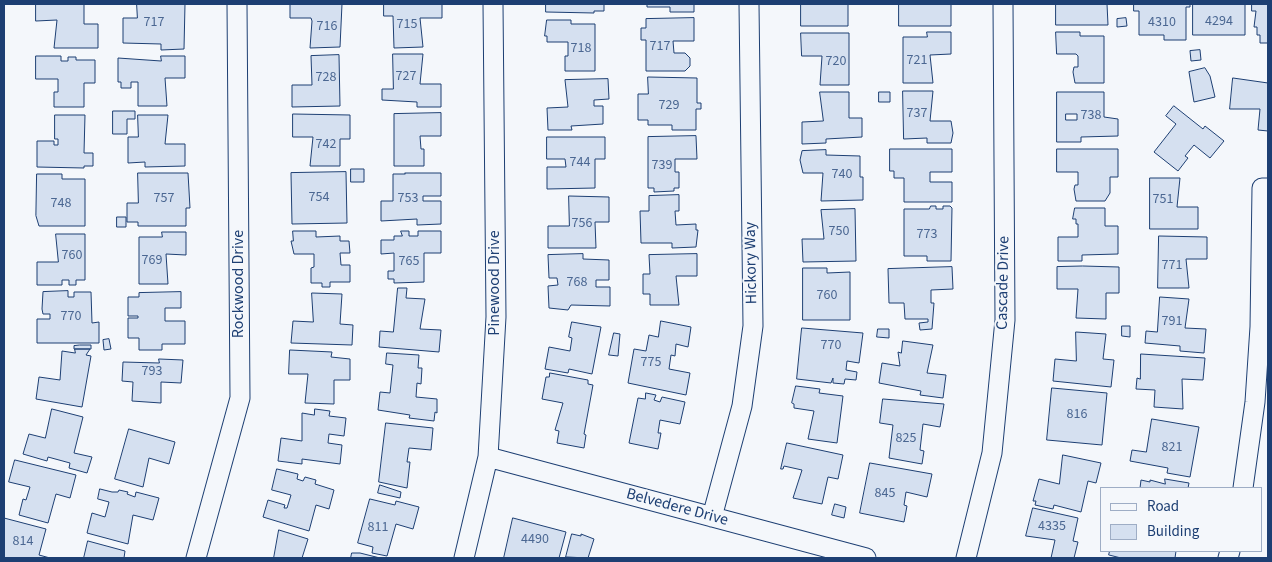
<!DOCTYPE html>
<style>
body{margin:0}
#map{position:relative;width:1272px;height:562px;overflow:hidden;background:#f4f7fb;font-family:"Source Sans 3",sans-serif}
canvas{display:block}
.frame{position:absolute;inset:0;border:5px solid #1d3f73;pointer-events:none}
.legend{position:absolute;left:1100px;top:487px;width:162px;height:65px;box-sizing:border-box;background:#f4f7fb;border:1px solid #9eadc5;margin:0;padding:6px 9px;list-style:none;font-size:15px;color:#1d3f73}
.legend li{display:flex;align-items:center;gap:10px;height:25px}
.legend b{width:25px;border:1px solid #9eadc5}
</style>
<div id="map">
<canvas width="1272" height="562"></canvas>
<div class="frame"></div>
<ul class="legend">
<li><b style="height:6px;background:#f4f7fb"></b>Road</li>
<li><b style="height:14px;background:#d5e0f0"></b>Building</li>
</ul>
</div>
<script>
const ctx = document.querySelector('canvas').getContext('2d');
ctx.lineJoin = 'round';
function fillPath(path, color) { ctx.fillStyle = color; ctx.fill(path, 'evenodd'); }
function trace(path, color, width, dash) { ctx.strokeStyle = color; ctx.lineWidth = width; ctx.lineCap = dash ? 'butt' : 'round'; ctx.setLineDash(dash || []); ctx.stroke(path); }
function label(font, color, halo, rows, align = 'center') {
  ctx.font = font + ' "Source Sans 3",sans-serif'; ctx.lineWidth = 4; ctx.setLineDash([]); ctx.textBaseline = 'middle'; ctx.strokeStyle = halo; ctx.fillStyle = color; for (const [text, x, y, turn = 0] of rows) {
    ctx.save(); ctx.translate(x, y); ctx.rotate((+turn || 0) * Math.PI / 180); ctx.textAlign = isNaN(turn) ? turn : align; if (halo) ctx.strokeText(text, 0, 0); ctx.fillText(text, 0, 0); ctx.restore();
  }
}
const building = new Path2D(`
 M36,4H84V24H98V48H54L57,20L36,21Z
 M137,4H185L184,49L161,50V44L123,43V18H137Z
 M292,4H342L340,47L310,48L312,21L311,18H290V5Z
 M384,4H442V18H420L423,47L394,48L393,16H384Z
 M546,4H604V11H594V13L546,12Z
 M636,4H694V12H670V7H647V5Z
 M801,4H848V26H801Z
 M899,4H951V26H899Z
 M1056,4H1107L1108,25H1056Z
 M1134,4H1190V7H1186V40H1164V35H1139V11H1134Z
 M1193,4H1245V35H1193Z
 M1252,4H1268V43H1260V35H1257V27H1254L1256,11H1252Z
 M694,18V41H673L674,53H685L690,58V66L685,71H646V40H641V28H646V19Z
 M1126,18L1127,26L1117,27V19Z
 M547,20H571V24H595V71H565V56H568V42H547V36H545Z
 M927,32H951V54L930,55L933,83H903V37H927Z
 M1056,32H1080V36H1104V83H1075L1073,72L1074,67H1078V56L1076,54H1057Z
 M801,33H849V85H820L822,56H802Z
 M1200,50L1201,60L1191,61L1190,51Z
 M393,54H423L420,84H441V107H417V102L382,100V89H393Z
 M339,55L340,106L292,107V85H312L311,56Z
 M36,56H61V61H68V57H76V60H95V83H84V107H54V92H58V79H36Z
 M161,56H185V78H165L167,106H138V82H131V88H121V82H118V58L161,61Z
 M1205,68L1210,76L1215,97L1194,102L1189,72Z
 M648,77L697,78V103H701V109H696V130H672V125H648V120H638V94H648Z
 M1233,78L1268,83V131L1258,130L1260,109H1230Z
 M608,79L609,99L594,100V106H603V124L571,126L572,130H548L547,108L568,107L565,80Z
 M903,91H933L930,121H951L953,133L951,143H927V138L904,139Z
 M820,92H849V118H862V137L826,139V143L802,144V122L823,121Z
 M879,92H890V102H879Z
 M1057,92H1104V117L1118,119V136L1081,137V142H1057ZM1066,114H1077V120H1066Z
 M1174,106L1203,129L1205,126L1224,141L1210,158L1194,145L1185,156L1188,158L1178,171L1154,152L1176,124L1166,116Z
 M113,111H135V119H127V134H113Z
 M441,113V136H420L421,149H424V166H394V114Z
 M293,114L350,115V139H340V166H310L313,137H293Z
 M55,115H85L84,153H93V166H84V168L37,167V141H54V145H58V139H55Z
 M138,115H168L165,144H185V166L145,167V162L128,163V137H138Z
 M696,136L697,159H675V172H679V188H674V191L654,192V188H648V137Z
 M547,137H605V159H595V188L547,189V167H566L565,159H547Z
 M890,149H952V172H930V182H952V202H904V178H894V171H890Z
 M1057,149H1118V177H1110V193L1105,201H1076L1074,189L1075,185H1078V172H1057Z
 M826,150V155L860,156V177H863V200L821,201L823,173H803L800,160L802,151Z
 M351,169H364V182H351Z
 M346,172L347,223L292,224L291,173Z
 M138,173H188L190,208H186V226H138V222H127V203H138Z
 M405,173H441V196H423V201H441V224L417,225V219L381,221V201H393V174H405Z
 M37,174H62V179H85V226H39L36,216Z
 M1150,178H1180L1177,207H1198V229H1150Z
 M679,195V211H675L676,225L696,224V230H698L696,247L672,248V243H641L640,211H649V196Z
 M569,196L609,197V222H595L596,248H548V226H569Z
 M931,206H936V209H943V206H950L952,208L951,261H927V256H904V209H929Z
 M1075,208H1105V226H1118V254L1082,255V261H1058V237H1078V224H1076V219H1073Z
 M855,209L856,261L803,262L802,239H824L821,210Z
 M117,217H126V227H117Z
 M293,231H316V237L340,236V241H349L350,253H340L341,265H350V282H330V287H322V283H311V268L314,267V254H294L291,241H293Z
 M401,231H409V236H418V231H441V253H424V282L394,283V279H388V271H394V253L381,254V240H394V236H402Z
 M162,232H186V255L166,254L168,284H139V237H162Z
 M56,234H85V280H76V285H69V280H62V285H37V262H58Z
 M1159,236L1207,237V259H1186L1189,288H1158Z
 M583,254V259L609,260V280H596V287H610V306L571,305L568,310L549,308L548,286L558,285L557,278H549L548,255Z
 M697,254V276H676L679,305H650V294H643V274H650L649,255Z
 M1083,266L1119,267V293H1106V319L1076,318L1078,289H1057V267Z
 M952,267L953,289L931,290V303H934L932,329L920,330L919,323L928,322V319H905L904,303H889L888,269Z
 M803,268H827V273L850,272V320H803Z
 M398,288H407L406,298L425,299L420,329L441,330L439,352L379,347L380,331L393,332Z
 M68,291V297H74V292H91L92,323L99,322V343H37V319H50V314H43L42,309L43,292Z
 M181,292V308H165V321H185V344H162V350H139V338H128V318H138V316H128V297H139V293Z
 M312,293L342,294L340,324L353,325L352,345L291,343L293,321L313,322Z
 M1160,297L1189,299L1185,328L1206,329L1204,353L1180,351V346L1145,343L1146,331L1157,332Z
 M661,321L691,327L688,347L676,344L675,356L671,355L669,369L690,373L686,395L628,383L634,349L646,351L649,335L658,337Z
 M572,322L601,327L592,374L569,369L568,373L545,369L549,347L570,351L572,338L569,337Z
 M1122,326H1130V337L1122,336Z
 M802,328L863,333L859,363L847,361L846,370L857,372L856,380L845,379L844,384L833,383V378L831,383L797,379Z
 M878,329H889V338L877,337Z
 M1076,332L1106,334L1103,359L1114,360L1111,387L1053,381L1055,359L1076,361Z
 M614,333L620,334L618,356L609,355Z
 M109,339L111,349L104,350L103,340Z
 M903,341L933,345L927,373L946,375L943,398L920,395L921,391L879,383L882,363L900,366L898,352L901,353Z
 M80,345H91V349H74V346Z
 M75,349H90L86,355L91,356L82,407L36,399L39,377L60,380L62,351L75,353Z
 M290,350L332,352L331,357L350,359V380H334V404L305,403L308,374H289Z
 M387,353L419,355L418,368H422L421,384L417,383L416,397L437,399V413L435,412L434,421L409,418L410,415L378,410L380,392L390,393L393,365L386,364Z
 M1141,354L1205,358L1203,380L1182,379L1183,409L1154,407L1155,390L1136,389L1137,378L1140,379Z
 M159,359L183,360L181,383L161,382V403L132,401L133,382L122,381L123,362L159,363Z
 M550,373L588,380V384L593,385L584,434L586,435L584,448L557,443L559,431L555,430L563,403L542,399L546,377H549Z
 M796,386L820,389L819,393L843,396L837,443L808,439L814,411L794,408V404L792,403Z
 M1052,388L1107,393L1102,445L1047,440Z
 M646,393L656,395L654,400L660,402L662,397L685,402L680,424L660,420L658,433H661L658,449L629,443L638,398L645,399Z
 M883,399L944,404L940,427L923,424L920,450L924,451L922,464L889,458L893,425L880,423Z
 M52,409L83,417L74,453L92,457L87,473L69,468L70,463L48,457L47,461L23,454L29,434L45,438Z
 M315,409L330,411L329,416L346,418L344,436L329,434L328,443L342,445L340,464L302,459V464L278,461L281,438L302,441V413L314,415Z
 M1152,419L1199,427L1190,477L1167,473L1168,468L1130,461L1132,450L1146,452Z
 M386,423L433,428L431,450L409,448L407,462H410L407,488L379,482Z
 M129,429L175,442L169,464L149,458L143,487L115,479Z
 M787,443L843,455L838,479L828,477L822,504L793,498L802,470L784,466L783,469H781Z
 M1063,455L1101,463L1096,483L1088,481L1081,512L1054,505L1053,509L1035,505L1036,501H1033L1039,479L1059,484Z
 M15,460L76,475L70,498L56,494L48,523L19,515L23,499L26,500L30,487L9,482Z
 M870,463L932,474L927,497L906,492L904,505L907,506L904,522L860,513Z
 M277,469L298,474L297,479L303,481L305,477L316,480L315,484L334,490L329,509L316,505L309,531L263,517L268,500L285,505L284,508H287L291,495L272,490Z
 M1165,479L1189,483L1188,488H1140L1141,480L1150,482V480L1165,484Z
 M380,485L401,492L400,498L378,493Z
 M100,489L112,492H118L119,490L128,492L127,494L135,497L136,492L159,498L153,520L133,515L128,544L87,533L92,513L105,517L109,502L98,499Z
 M370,499L395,505L396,501L419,507L413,529L396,524L387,556L372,553L373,547L358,543Z
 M835,504L846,507L844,518L832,515Z
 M1033,508L1078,518L1073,541L1078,542L1074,558H1051L1055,540L1026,536Z
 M4,518L46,529L39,555L50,558H4Z
 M513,518L566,532L559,558H504Z
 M279,530L308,539L302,558H274Z
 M572,534L581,536V534L594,539L588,558L566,557Z
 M88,541L125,551L124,558H84Z
 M1110,551H1176L1175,558H1121L1109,555Z
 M352,553H360L380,558H351Z`);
const minor = new Path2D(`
 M488,457L866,558
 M1243,488L1255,402L1260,327L1262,188H1268
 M712,517L742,406L753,326L749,4
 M196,558L240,398L237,4
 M464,558L488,457L496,317L493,4
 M966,558L992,453L1005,320L1003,4
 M1228,558L1230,551`);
const numberNames = [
 ["4294",1219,22],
 ["717",154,23],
 ["4310",1162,23],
 ["715",407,25],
 ["716",327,27],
 ["717",660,47],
 ["718",581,49],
 ["721",917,61],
 ["720",836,62],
 ["727",406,77],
 ["728",326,78],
 ["729",669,106],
 ["737",917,114],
 ["738",1091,116],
 ["742",326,145],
 ["744",580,163],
 ["739",662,166],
 ["740",842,175],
 ["754",319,198],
 ["757",164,199],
 ["753",408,199],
 ["751",1163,200],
 ["748",61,204],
 ["756",582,224],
 ["750",839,232],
 ["773",927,235],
 ["760",72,256],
 ["769",152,261],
 ["765",409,262],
 ["771",1172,266],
 ["768",577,283],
 ["760",827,296],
 ["770",71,317],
 ["791",1172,322],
 ["770",831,346],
 ["775",651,363],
 ["793",152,372],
 ["816",1077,415],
 ["825",906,439],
 ["821",1172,448],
 ["845",885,494],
 ["4335",1052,527],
 ["811",378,528],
 ["4490",535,540],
 ["814",23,542]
];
const streetNames = [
 ["Hickory Way",752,263,-91],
 ["Pinewood Drive",495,283,-90],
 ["Cascade Drive",1004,283,-89],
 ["Rockwood Drive",239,284,-90],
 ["Belvedere Drive",677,508,15]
];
fillPath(building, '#d5e0f0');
trace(building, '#1d3f73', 1);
trace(minor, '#1d3f73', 21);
trace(minor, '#f4f7fb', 19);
label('14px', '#4b6792', null, numberNames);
label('16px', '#1d3f73', '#f4f7fb', streetNames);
</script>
